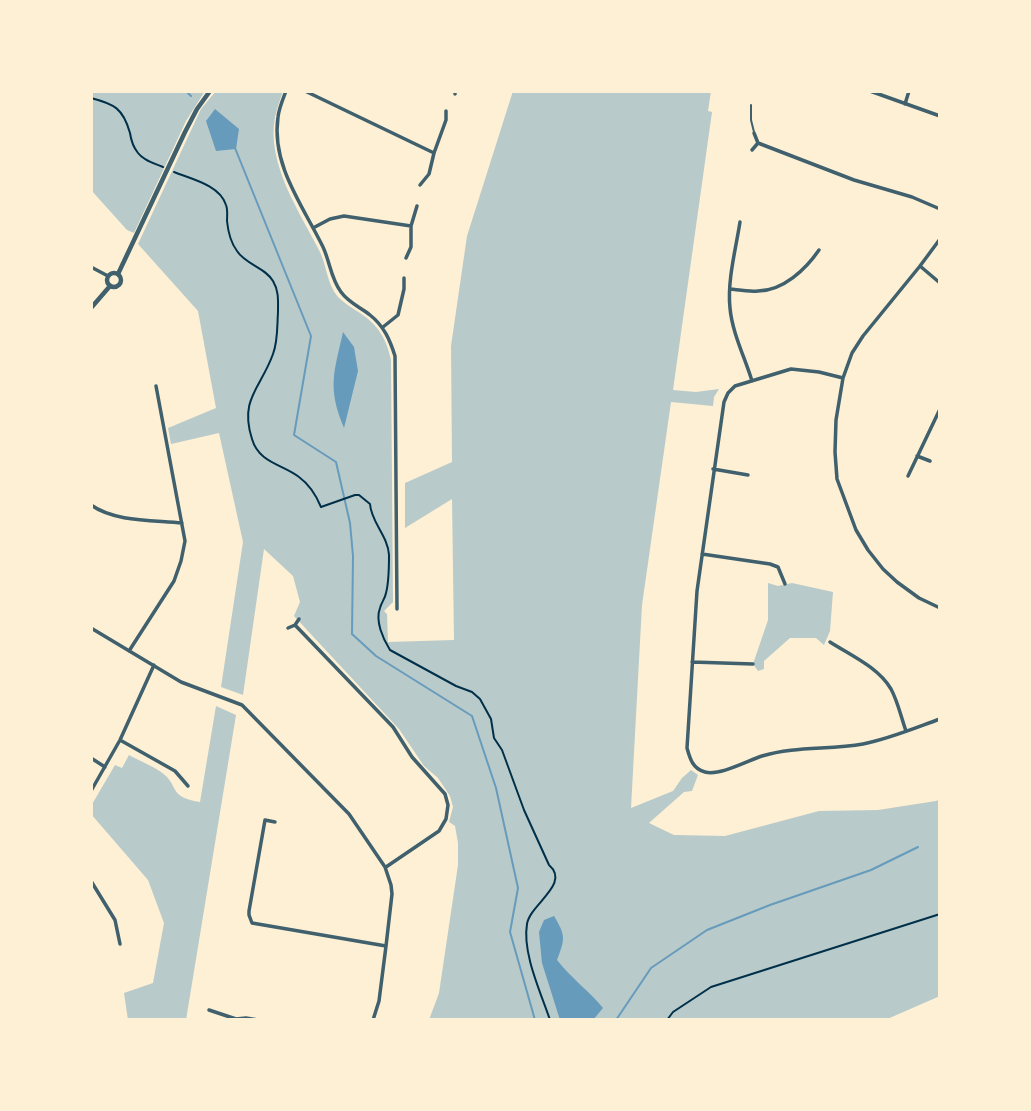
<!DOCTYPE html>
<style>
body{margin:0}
#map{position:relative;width:1031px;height:1111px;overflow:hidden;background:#fdf0d5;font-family:"Source Sans 3",sans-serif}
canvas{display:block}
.frame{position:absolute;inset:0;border:93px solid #fdf0d5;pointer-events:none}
</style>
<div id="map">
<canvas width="1031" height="1111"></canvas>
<div class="frame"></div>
</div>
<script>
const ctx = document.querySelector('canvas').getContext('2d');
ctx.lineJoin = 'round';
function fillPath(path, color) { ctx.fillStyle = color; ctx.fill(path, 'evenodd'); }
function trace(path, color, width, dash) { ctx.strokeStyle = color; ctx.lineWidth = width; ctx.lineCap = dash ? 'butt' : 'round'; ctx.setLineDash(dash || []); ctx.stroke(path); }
const green = new Path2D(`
 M91,91H205L186,121L134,233L127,230L91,190Z
 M216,91H283C280,100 277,108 275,117C266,164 300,212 320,252C327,267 327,284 338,297C344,303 352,308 360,313C379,326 386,338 391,360L393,602L384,611L387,614L388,642L454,640L452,499L405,528V483L452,462L451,346L467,236L513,91H711L708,111L712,112L673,390L696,392L719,389L714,397L713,406L671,402L642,605L631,808L673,791L682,778L691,770L698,775L692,791L684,792L649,823L674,835L725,836L819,811L878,810L936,801L940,799V996L885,1020H429L439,993L458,865V843L455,826L449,822L453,807L450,796L438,778L424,766L399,729L294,616L300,602L293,576L264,549L243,695L221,687L243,542L219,433L171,444L168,428L216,408L198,311L138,244L201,109Z
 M768,583L778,586L792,583L833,592L830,631L824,645L816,638H790L764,661V669L758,671L753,664L768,620Z
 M216,706L236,715L186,1020H128L124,993L153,983L164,923L148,880L91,814V806L115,765L122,768L129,755C140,761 151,765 161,772C180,785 167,797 200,802Z`);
const water = new Path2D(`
 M215,109L239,129L236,149L216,151L206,121Z
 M343,332L354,347L358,371L344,428C327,387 334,373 343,332Z
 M554,916C566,936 565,939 557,960C571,978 589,991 603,1008L593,1020H560L542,963L539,932L544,920Z`);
const stream = new Path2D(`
 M186,91L191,96
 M235,148L311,336L294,435L336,462L350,523L353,556L352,634L376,656L472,716L496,788L518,888L510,932L535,1020
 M616,1020L651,968L707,930L770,905L871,870L918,847`);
const path = new Path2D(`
 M91,98C114,104 123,108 130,133C131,140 134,148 138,153C144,161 154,163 163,167
 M174,172C191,179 220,185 226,205C228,210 227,216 227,221C228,231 231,243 237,251C246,265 265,267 273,281C279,291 278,301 278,312C277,327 278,341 273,354C261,388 239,399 252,439C259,463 282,464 299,477C310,485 316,495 321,507L355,495H359L370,504C371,522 388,536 389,555C389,566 389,582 386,593C385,599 381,603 380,608C375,621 383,639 390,650L456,686L472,692L480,699L491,719L494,738L502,750L524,810L549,865C571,884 530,904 527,924C522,953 541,993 550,1020
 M667,1020L673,1012L711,987L940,914`);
const service = new Path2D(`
 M751,105V120L754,132`);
const minor = new Path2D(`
 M286,91C283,99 279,108 278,117C271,165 303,206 323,247C330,262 331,279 341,292C349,303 360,307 370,315C384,326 390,340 395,356L397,609
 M305,91L434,153
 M870,91L940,116
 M455,94V91
 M905,104L909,91
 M758,143L854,180L912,197L940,209
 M752,150L758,143L754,133
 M420,185L429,174L434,153L446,120V111
 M740,222C736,248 727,281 730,308C732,332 745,358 752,381
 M313,228L330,219L344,216L411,226
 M940,239L920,266L863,336L852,353L843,378L836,420L835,452L837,479L856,530L868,550L883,569L897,582L919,598L940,608
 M406,258L411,247V226L417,206
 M920,266L940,283
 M91,267L108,276
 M730,289C739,290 749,292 758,291C783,291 806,269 819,250
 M383,327L398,315L404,289V278
 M843,378L819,372L791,369L735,386L728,393L724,402L697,591L687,748C690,759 693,769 705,772C720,776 747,761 762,756C795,746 829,750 863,744C889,739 915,728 940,719
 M917,456L930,461
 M713,469L748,475
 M908,476L940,409
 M91,505C115,522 153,520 182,523
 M702,554L770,564L778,567L785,584
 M295,625L393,727L412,757L445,794L448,805L446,819L439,831L386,867
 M91,628L181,682L242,705L349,814L385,867L391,885L392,894L386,946L379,1001L373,1020
 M288,628L295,625L299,619
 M830,642C850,655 878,667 891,689C898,702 901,717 906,731
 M129,651L174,581L181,561L185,541L156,386
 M692,662L753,664
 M120,740L175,771L188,786
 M91,758L105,767
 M91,791L120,740L154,665
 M275,822L265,820L249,911V915L252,923L386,946
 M91,881L115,920L120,944
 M209,1010L236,1019L246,1018L258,1020`);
const tertiary = new Path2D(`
 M107 280a7 7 0 1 1 14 0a7 7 0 1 1-14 0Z
 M118,274L185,132L197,109L210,91
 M91,308L110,286`);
fillPath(green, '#b9caca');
fillPath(water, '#669bbc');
trace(stream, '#669bbc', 2);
trace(path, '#003049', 2);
trace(service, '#3f606c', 2);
trace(minor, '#3f606c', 3.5);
trace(tertiary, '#3f606c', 4.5);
</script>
